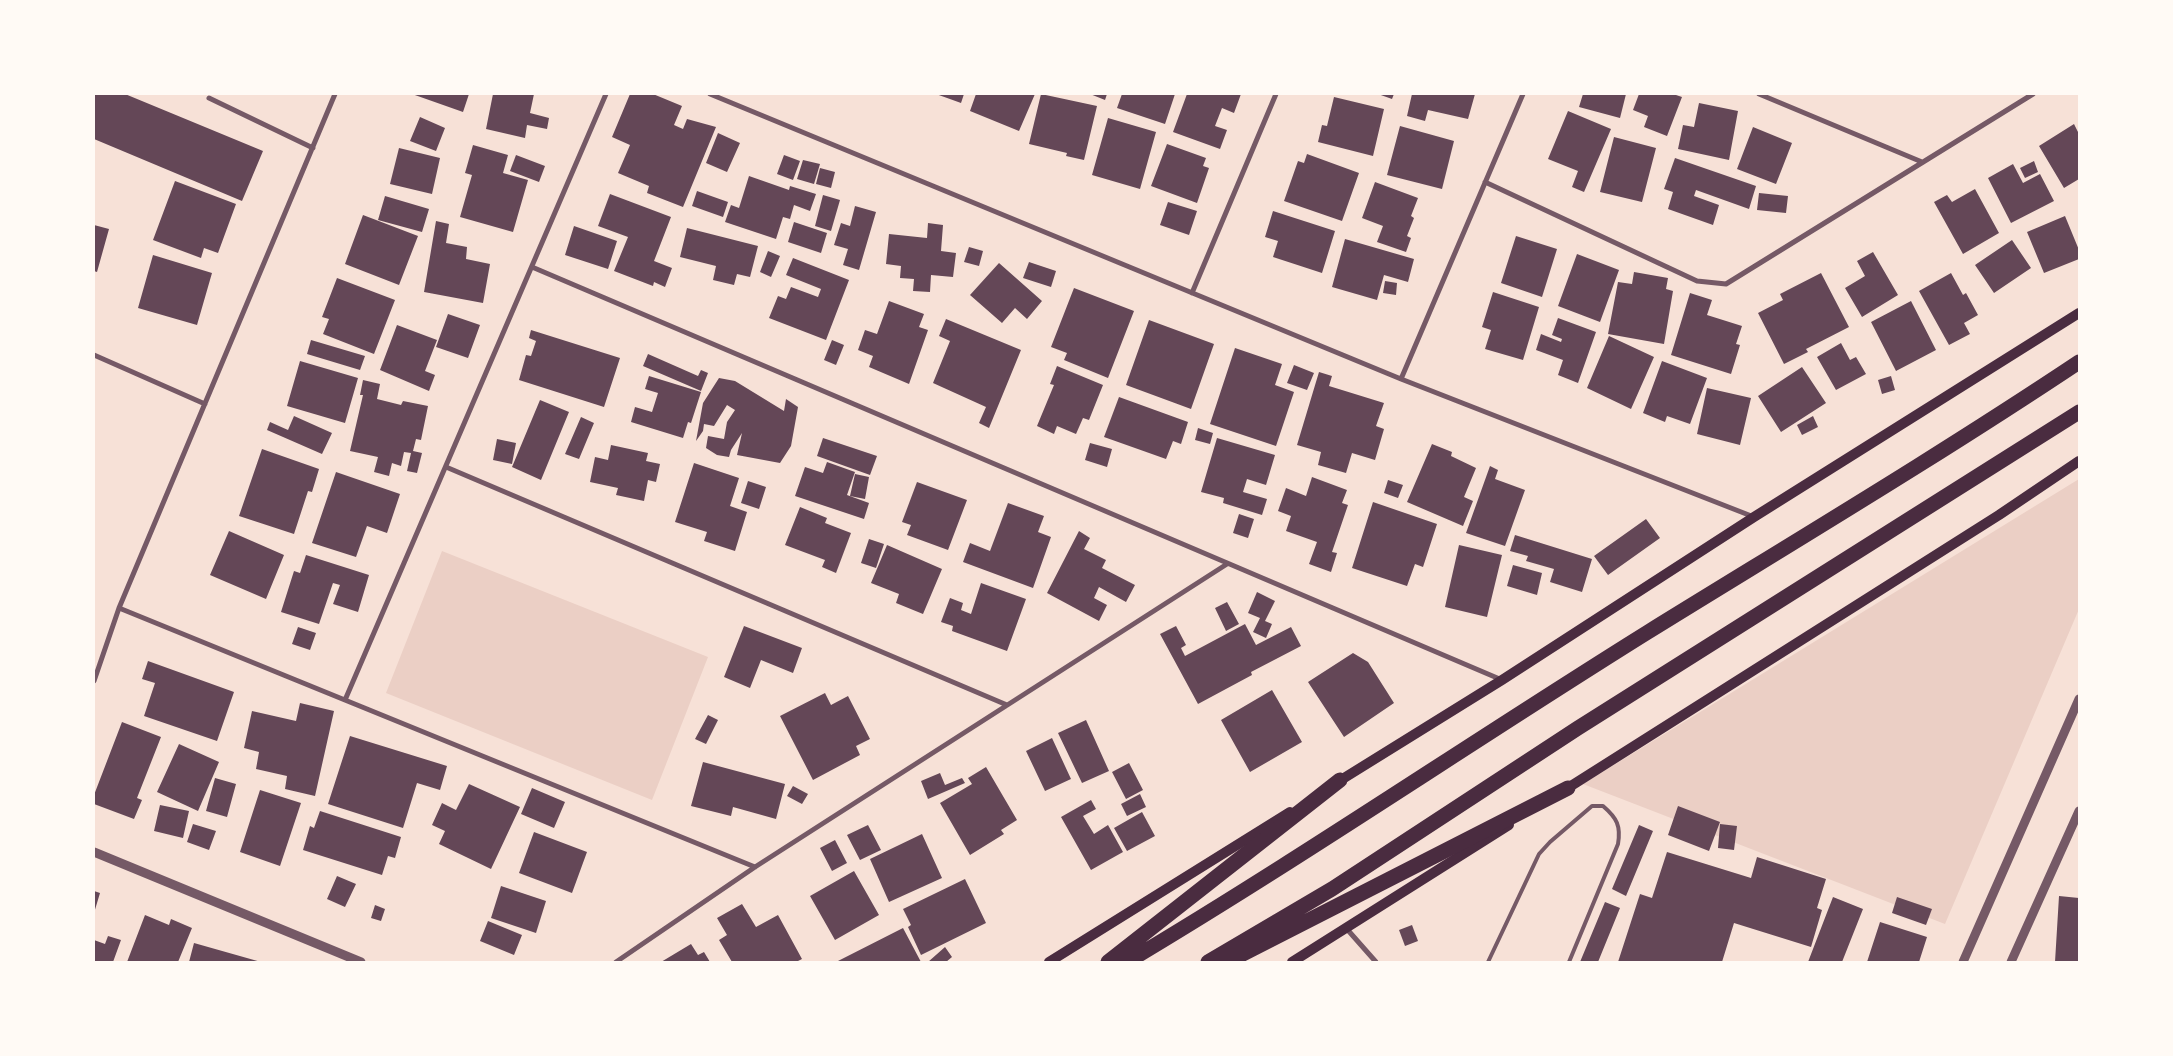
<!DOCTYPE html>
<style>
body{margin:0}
#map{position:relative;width:2173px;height:1056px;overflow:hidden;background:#f7e1d7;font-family:"Source Sans 3",sans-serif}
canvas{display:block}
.frame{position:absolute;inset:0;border:95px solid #fffaf5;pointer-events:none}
</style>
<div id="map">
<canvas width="2173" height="1056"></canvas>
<div class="frame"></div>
</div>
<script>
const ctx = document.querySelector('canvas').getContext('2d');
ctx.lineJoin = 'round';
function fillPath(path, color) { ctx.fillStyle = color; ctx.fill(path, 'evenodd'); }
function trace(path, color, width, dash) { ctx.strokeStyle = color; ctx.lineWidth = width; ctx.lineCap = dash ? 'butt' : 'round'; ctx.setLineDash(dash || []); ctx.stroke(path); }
const green = new Path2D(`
 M2079,479V609L1945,924L1583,784Z
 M442,551L708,657L652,800L386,693Z`);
const building = new Path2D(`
 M94,94H125L263,151L242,201L94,139Z
 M412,94H469L463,112Z
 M493,94H534L530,113L549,118L547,129L527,125L525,138L486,129Z
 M630,94H653L682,106L674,125L683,129L687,119L716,127L683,207L647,193L649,186L618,173L630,145L612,137Z
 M936,94H964L961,103Z
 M976,94H1035L1019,131L970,111Z
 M1041,94L1097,106L1084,160L1066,156L1067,153L1029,144Z
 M1090,94H1107L1105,100Z
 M1122,94H1175L1165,124L1117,108Z
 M1187,94H1241L1234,113L1222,108L1215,126L1227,130L1220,149L1173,132Z
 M1378,94H1394L1392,99Z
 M1412,94H1475L1468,119L1428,110L1425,121L1407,116Z
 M1583,94H1626L1620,118L1579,107Z
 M1639,94H1673L1682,97L1667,136L1644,127L1648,116L1633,110Z
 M1334,97L1384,109L1373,156L1318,142L1322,125L1327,126Z
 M1699,103L1738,111L1729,160L1678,149L1683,125L1694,127Z
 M1568,111L1611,129L1584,192L1572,187L1578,171L1548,159Z
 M420,117L445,128L436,151L410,141Z
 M1108,118L1156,132L1140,189L1092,175Z
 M2074,124L2079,134V179L2064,188L2039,146Z
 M1400,126L1454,141L1442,189L1387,175Z
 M1753,127L1792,143L1776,184L1737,169Z
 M718,133L740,143L727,172L706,163Z
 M1614,137L1656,148L1642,202L1600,192Z
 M1167,144L1206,158L1203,166L1209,168L1197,203L1151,186Z
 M473,145L508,155L503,173L528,180L513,232L460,217L472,175L465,173Z
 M399,148L440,158L432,194L390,184Z
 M1307,154L1359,173L1342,221L1284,201L1298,161L1304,163Z
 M516,155L545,166L539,182L510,171Z
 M784,155L800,161L793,180L777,174Z
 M1675,158L1756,186L1749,209L1696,190L1694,196L1719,205L1713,225L1668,209L1673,192L1664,189Z
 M803,160L820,164L814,184L797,179Z
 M2034,161L2038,172L2025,178L2020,168Z
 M2013,164L2023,183L2040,174L2054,201L2011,223L1988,178Z
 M820,168L835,172L831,188L816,184Z
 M749,176L789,190L790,186L816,194L810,211L794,205L790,219L783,217L776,239L725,222L731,205L739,208Z
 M175,181L236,204L218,253L204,248L201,258L153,240Z
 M1375,182L1418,198L1411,216L1414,218L1407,236L1411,238L1406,252L1377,242L1383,226L1362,218Z
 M1975,189L1999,233L1963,254L1934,202L1947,195L1952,202Z
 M697,191L728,202L723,217L692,206Z
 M1759,193L1788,196L1786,213L1757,210Z
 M610,194L671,217L654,261L672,268L665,287L654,282L653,286L614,271L628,237L598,226Z
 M823,195L840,200L831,231L815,226Z
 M385,196L429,209L422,232L378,220Z
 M1168,202L1197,211L1189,235L1160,225Z
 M855,206L876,212L859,270L843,265L848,249L834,245L841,223L850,226Z
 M1273,211L1335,231L1322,273L1273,257L1278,241L1265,237Z
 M363,215L418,236L399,285L345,264Z
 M2065,216L2079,250V259L2044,273L2027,232Z
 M436,221L449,224L446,243L467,247L466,259L490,264L483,303L424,292Z
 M794,222L827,233L821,253L788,242Z
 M928,223L943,225L941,251L956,253L953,277L931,275L930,292L913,291L914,279L900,278L901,266L886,264L889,234L927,238Z
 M94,225L109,229L97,272L94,271Z
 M574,226L617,241L608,269L565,255Z
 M687,228L758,246L750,277L737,274L734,285L713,280L716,266L680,257Z
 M1516,236L1557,249L1542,297L1501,283Z
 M1345,239L1414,259L1408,282L1384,275L1377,300L1332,287Z
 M2012,240L2031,268L1994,293L1975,265Z
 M969,247L983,251L979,266L964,262Z
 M768,251L780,256L771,277L760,272Z
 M1873,252L1898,295L1862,317L1845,288L1865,276L1857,261Z
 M1577,254L1619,270L1600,322L1558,306Z
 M153,255L212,273L197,325L138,308Z
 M793,258L849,280L826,340L769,318L778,296L786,299L791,287L818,297L821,289L786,275Z
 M1029,262L1056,271L1051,287L1023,278Z
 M999,263L1042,301L1027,319L1015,308L1002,323L970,295Z
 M1634,272L1668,278L1666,289L1673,291L1664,344L1608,334L1618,282L1632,284Z
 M1821,273L1849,327L1806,349L1808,352L1784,364L1758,313L1783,300L1780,294Z
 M1951,273L1963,295L1966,293L1978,315L1964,323L1970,334L1949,345L1919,291Z
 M337,278L395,300L374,354L323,334L329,319L322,317Z
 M1385,281L1397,283L1396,295L1383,293Z
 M1074,288L1134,311L1108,378L1064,360L1067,353L1051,347Z
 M1493,292L1539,307L1523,360L1485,349L1491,330L1482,327Z
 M1690,293L1712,300L1707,315L1742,326L1736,344L1740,345L1731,374L1671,355Z
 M889,301L924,314L919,327L928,330L909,384L869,367L873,356L858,350L865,330L877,334Z
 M1911,301L1936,350L1896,371L1871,322Z
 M448,314L480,325L468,358L436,347Z
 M1558,318L1596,332L1578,383L1558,375L1563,360L1536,350L1541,334L1561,342L1562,339L1552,335Z
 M946,319L1021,350L989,428L979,423L986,407L933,383L950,341L939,336Z
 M1149,320L1214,344L1191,409L1126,385Z
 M397,325L437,340L425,371L435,375L429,391L380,370Z
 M531,330L620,358L604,407L519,380L526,355L531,356L536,341L529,338Z
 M1609,336L1654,357L1631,409L1587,388Z
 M311,340L365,356L360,370L307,354Z
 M832,340L844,345L836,365L824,360Z
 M1841,343L1850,360L1856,357L1866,374L1836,390L1817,357Z
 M1235,348L1282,364L1275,385L1294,392L1276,446L1210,424Z
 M648,354L698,376L701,370L708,373L701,391L643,366Z
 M300,361L358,378L345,423L287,406Z
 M1662,361L1707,378L1690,424L1667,416L1665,422L1643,413Z
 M1294,365L1314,373L1307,390L1287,383Z
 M1057,366L1103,385L1089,420L1083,418L1076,434L1057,426L1054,434L1037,426L1054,385L1050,384Z
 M1802,367L1826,403L1781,432L1758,396Z
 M1319,372L1332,376L1329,386L1384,403L1376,426L1384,429L1375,460L1352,453L1346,473L1318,465L1321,452L1297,445Z
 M649,376L701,392L691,423L688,422L683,438L631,422L635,407L652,412L658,393L645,389Z
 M1891,376L1895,390L1882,394L1878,380Z
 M719,378L735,381L784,411L786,399L798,407L791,446L780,463L737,455L742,433L731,450L729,457L717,455L706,448L708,436L724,439L727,422L735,410L727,405L714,426L704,424L703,431L696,441L703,403Z
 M363,380L380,384L377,399L401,405L403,401L428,406L421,440L416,439L413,451L422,453L417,473L407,471L411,453L404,452L401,466L392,463L389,476L374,472L378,457L350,451L363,395H360Z
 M1707,388L1751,398L1740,445L1697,434Z
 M1119,397L1188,422L1181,444L1173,441L1166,459L1104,437Z
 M540,400L569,412L541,480L512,467Z
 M294,416L332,433L322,454L267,430L270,422L288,430Z
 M1813,416L1818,427L1802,435L1797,425Z
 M581,417L594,423L579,459L565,454Z
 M1198,428L1213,433L1210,444L1195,440Z
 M823,438L877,456L870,475L817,456Z
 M1217,438L1275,455L1266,485L1247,479L1243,492L1267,499L1262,515L1223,503L1224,498L1201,492Z
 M497,439L516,443L512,464L493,460Z
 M1090,443L1112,449L1107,467L1085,460Z
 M1432,444L1452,452L1451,456L1476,468L1464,497L1473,501L1463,526L1407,502Z
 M611,445L648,453L646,461L660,464L656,482L648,480L644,501L616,495L618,488L590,482L595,457L608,460Z
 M262,449L319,469L312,492L308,491L294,534L239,516Z
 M827,462L855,472L847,495L869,503L864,519L795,496L805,467L823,473Z
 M694,463L739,478L730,506L747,512L735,551L704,541L707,532L675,522Z
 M1490,466L1498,470L1495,479L1525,490L1505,546L1466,533Z
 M336,472L400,494L387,533L367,526L356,557L312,543Z
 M855,474L869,477L865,499L850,496Z
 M1312,477L1347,490L1342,503L1348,505L1332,552L1337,553L1331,572L1309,564L1317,542L1286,531L1291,516L1278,511L1286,488L1306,496Z
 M1388,480L1403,485L1398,498L1384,493Z
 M748,481L766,487L759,509L741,503Z
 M917,482L967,500L948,550L907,535L911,525L902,522Z
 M1373,502L1437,524L1423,567L1415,564L1407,586L1352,568Z
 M1008,503L1044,516L1038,532L1051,537L1033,588L963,562L970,543L990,551Z
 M800,507L827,518L825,523L851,533L836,573L822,567L825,560L785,545Z
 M1239,514L1254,519L1248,538L1233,533Z
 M1646,519L1660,538L1608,575L1594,556Z
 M229,531L284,555L266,599L210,575Z
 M1079,531L1090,538L1084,549L1106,560L1102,568L1135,585L1126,602L1099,587L1094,598L1107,605L1099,621L1047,593Z
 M1515,535L1592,559L1582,592L1550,582L1554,569L1526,561L1528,556L1510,551Z
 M869,539L884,544L876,568L861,563Z
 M887,545L942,569L923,614L896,603L899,594L871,583Z
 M1459,545L1502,555L1487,617L1445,607Z
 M306,555L369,575L358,612L333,604L340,585L333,583L319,624L281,612L294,571L300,573Z
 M1513,565L1542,573L1537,595L1507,586Z
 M981,583L1026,599L1007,651L952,631L953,626L941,622L950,598L963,603L961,610L971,614Z
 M1257,592L1275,601L1265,621L1272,624L1266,638L1253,632L1260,618L1248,613Z
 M1227,602L1239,624L1226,631L1215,608Z
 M1245,624L1256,645L1291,627L1301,646L1251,672L1252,675L1198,704L1160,634L1176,626L1186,645L1181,648L1185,656Z
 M744,626L802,648L793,673L761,660L750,688L724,677Z
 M298,627L316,633L310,650L292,644Z
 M1353,653L1368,662L1394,703L1344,737L1308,682Z
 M148,661L234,692L217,741L144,716L155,683L142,679Z
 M1272,690L1302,742L1250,772L1221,720Z
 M825,693L831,705L848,696L870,739L856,746L860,755L813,780L780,716Z
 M300,703L334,711L315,796L285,789L287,776L256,769L259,752L244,748L252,711L296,721Z
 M708,715L718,720L706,744L695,739Z
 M1086,720L1109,771L1082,783L1058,733Z
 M122,722L161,737L137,798L142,800L134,819L94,804V795Z
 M350,736L447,766L440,790L417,783L403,828L328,804Z
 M1052,738L1071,779L1045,791L1026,751Z
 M179,744L219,762L198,811L157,792Z
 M703,762L785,784L776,819L733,807L731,816L691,806Z
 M1129,763L1143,790L1126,799L1112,772Z
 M986,767L1017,820L1001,830L1004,834L970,855L940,803L972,784L968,778Z
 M940,773L945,785L962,778L965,783L928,799L921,781Z
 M215,778L236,784L227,817L206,811Z
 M469,784L520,807L491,869L439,844L445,831L432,825L442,803L456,810Z
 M793,786L808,794L802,804L787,796Z
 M532,788L565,802L554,828L521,814Z
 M260,790L301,803L280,866L240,852Z
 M1140,794L1146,807L1127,816L1121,804Z
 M1091,800L1096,809L1083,816L1094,834L1108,825L1123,852L1091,870L1061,817Z
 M160,805L189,811L183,838L154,831Z
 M1678,806L1720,822L1709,851L1668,835Z
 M320,811L401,837L395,858L388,856L382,875L303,850L310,826L314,828Z
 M1142,812L1155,836L1127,851L1114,828Z
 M193,824L216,831L209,850L187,842Z
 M1720,824L1737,826L1734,850L1718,848Z
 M868,825L881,850L860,860L847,835Z
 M1639,825L1653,831L1626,896L1612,889Z
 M534,832L587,852L572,893L519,873Z
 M922,834L942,878L889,902L870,859Z
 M835,840L847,863L832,871L820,848Z
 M1667,852L1751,878L1757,857L1826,879L1817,908L1822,910L1811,947L1734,923L1722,962H1618L1640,894L1652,898Z
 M854,871L879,915L835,940L810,896Z
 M337,876L356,884L345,907L327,899Z
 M965,879L986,923L921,955L908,927L911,925L903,909Z
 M501,886L546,901L536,933L491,918Z
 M94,891L100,893L94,913Z
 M2059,896L2079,898V962H2055Z
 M1833,897L1863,909L1842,962H1808Z
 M1897,897L1932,909L1926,925L1892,913Z
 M1605,902L1620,908L1598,962H1580Z
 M742,904L756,927L778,915L802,959L796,962H732L719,940L727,935L717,918Z
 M375,905L385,909L381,921L371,918Z
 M145,915L169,925L171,919L192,928L178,962H127Z
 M488,921L522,935L514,955L480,941Z
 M1880,922L1927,937L1919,962H1867Z
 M1412,925L1418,941L1405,946L1399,930Z
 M903,928L921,962H836Z
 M108,936L121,940L113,962H94V940L105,944Z
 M194,943L261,962H189Z
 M691,944L698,955L704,952L710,962H661Z
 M945,947L952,957L946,962H928Z`);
const service = new Path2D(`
 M1488,962L1539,854L1550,842L1592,806H1603C1617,818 1621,826 1618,844L1569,962`);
const minor = new Path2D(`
 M710,94L1401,379L1754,517
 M1759,94L1922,162
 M209,98L313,148
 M1485,182L1697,281L1726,284L2033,94
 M532,267L1502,680
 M1192,293L1276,94
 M94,355L205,404
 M1401,379L1523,94
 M446,467L1007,705
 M119,608L755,867
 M94,681L119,608L335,94
 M345,700L606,94
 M1346,928L1376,962
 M616,962L755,867L1227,564`);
const tertiary = new Path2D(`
 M94,852L361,962
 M1963,962L2079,699
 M2011,962L2079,811`);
const secondary = new Path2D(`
 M1336,783L1502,680L1754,517L2079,313
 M1563,791L1999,515L2079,461
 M1049,962L1290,812
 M1292,962L1509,825`);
const motorway = new Path2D(`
 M1108,962L1340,780
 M1127,962C1303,857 1473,741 1648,632C1792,543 1938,456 2079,362
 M1208,962L1332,889L1578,728L2079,412
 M1227,962L1568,788`);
fillPath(green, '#ebcfc5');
fillPath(building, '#644757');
trace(service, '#755966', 4);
trace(minor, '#755966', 5);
trace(tertiary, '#755966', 9);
trace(secondary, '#4a2c40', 10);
trace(motorway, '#4a2c40', 15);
</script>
